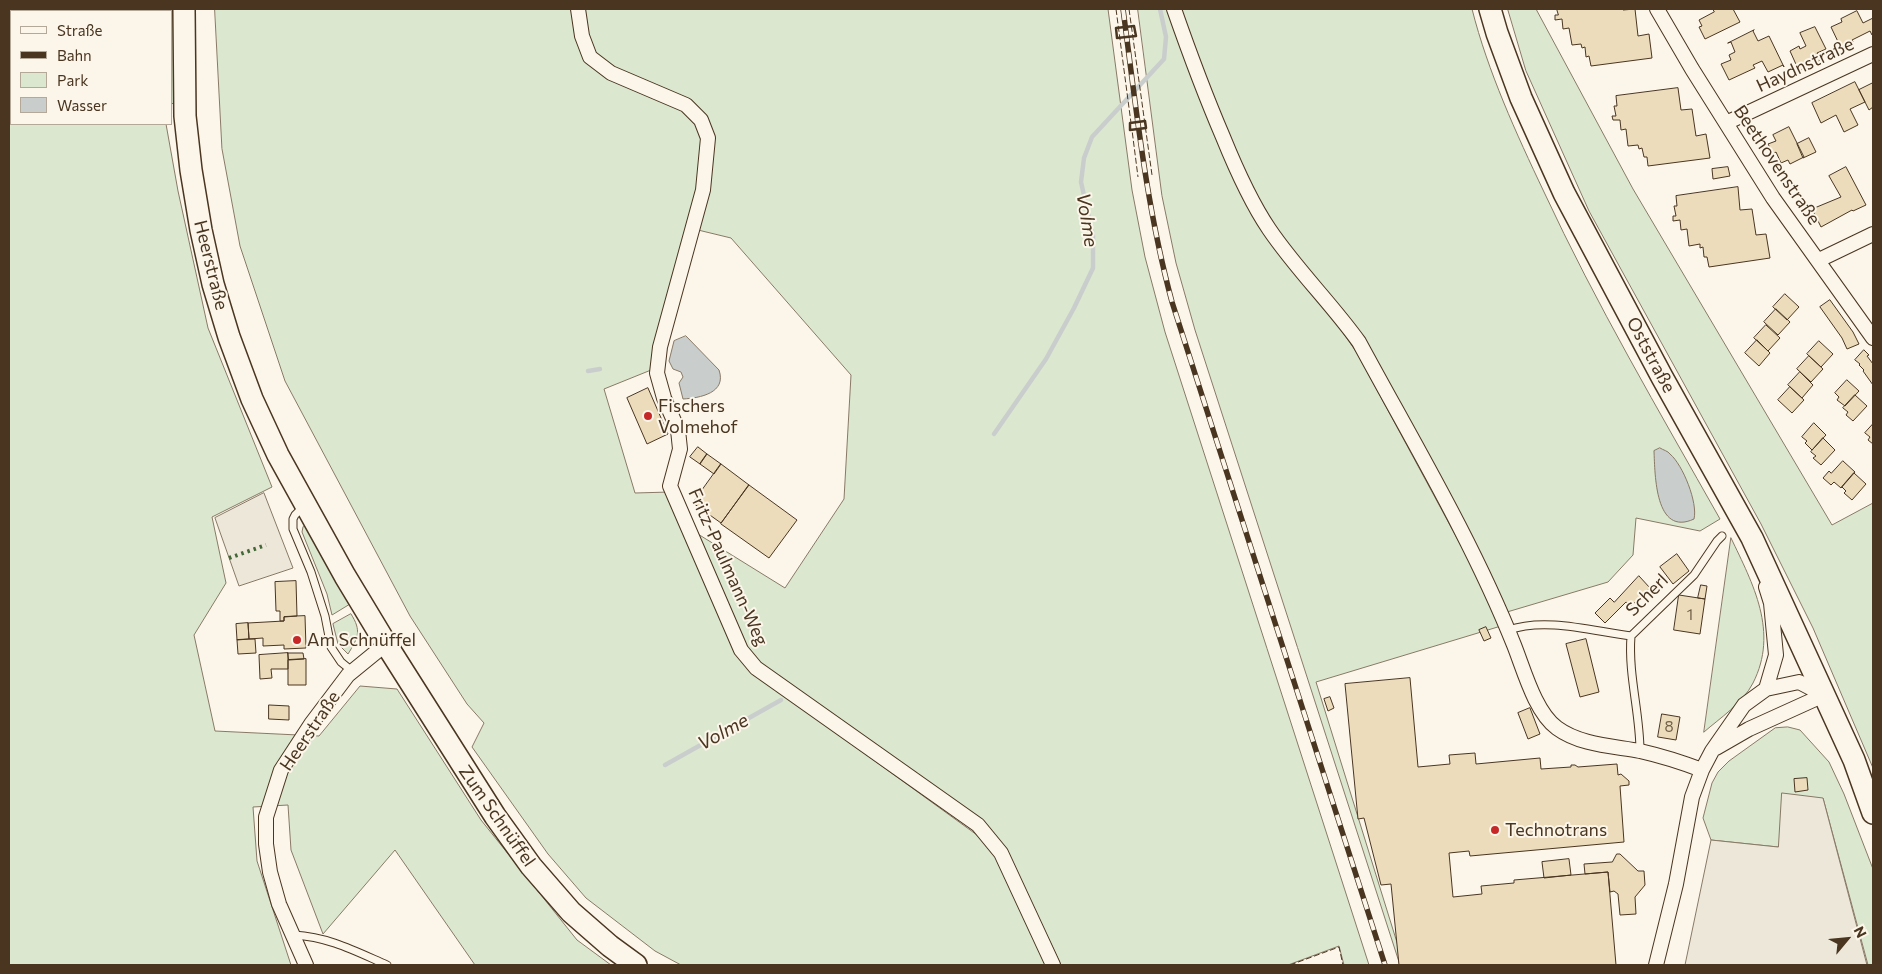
<!DOCTYPE html>
<meta charset="utf-8">
<style>
body{margin:0}
#map{position:relative;width:1882px;height:974px;overflow:hidden;background:#fbf6e9;font-family:Commissioner,sans-serif}
canvas{display:block}
.frame{position:absolute;inset:0;border:10px solid #4a3520;pointer-events:none}
.legend{position:absolute;left:10px;top:10px;width:162px;height:115px;box-sizing:border-box;background:#fbf6e9;border:1px solid #b4a999;margin:0;padding:6px 9px;list-style:none;font-size:15px;color:#4a3520}
.legend li{display:flex;align-items:center;gap:10px;height:25px}
.legend b{width:25px;border:1px solid #b4a999}
.north{position:absolute;left:1822px;top:914px;width:50px;height:50px;-webkit-text-stroke:4px #fbf6e9;paint-order:stroke;rotate:62deg;font-size:14px;font-weight:700;line-height:20px;text-align:center;color:#4a3520}
.north::after{content:'';display:block;margin:auto;width:18px;height:22px;background:#4a3520;clip-path:polygon(50% 0,100% 100%,50% 72%,0 100%)}
</style>
<div id="map">
<canvas width="1882" height="974"></canvas>
<div class="frame"></div>
<ul class="legend">
<li><b style="height:6px;background:#fbf6e9"></b>Straße</li>
<li><b style="height:6px;background:#4a3520"></b>Bahn</li>
<li><b style="height:14px;background:#dce7d0"></b>Park</li>
<li><b style="height:14px;background:#c9cecd"></b>Wasser</li>
</ul>
<div class="north">N</div>
</div>
<script>
const ctx = document.querySelector('canvas').getContext('2d');
ctx.lineJoin = 'round';
function fillPath(path, color) { ctx.fillStyle = color; ctx.fill(path, 'evenodd'); }
function trace(path, color, width, dash) { ctx.strokeStyle = color; ctx.lineWidth = width; ctx.lineCap = dash ? 'butt' : 'round'; ctx.setLineDash(dash || []); ctx.stroke(path); }
function label(font, color, halo, rows, align = 'center') {
  ctx.font = font + ' Commissioner,sans-serif'; ctx.lineWidth = 4; ctx.setLineDash([]); ctx.textBaseline = 'middle'; ctx.strokeStyle = halo; ctx.fillStyle = color; for (const [text, x, y, turn = 0] of rows) {
    ctx.save(); ctx.translate(x, y); ctx.rotate((+turn || 0) * Math.PI / 180); ctx.textAlign = isNaN(turn) ? turn : align; if (halo) ctx.strokeText(text, 0, 0); ctx.fillText(text, 0, 0); ctx.restore();
  }
}
const green = new Path2D(`
 M9,9H180L179,97L171,105V11H11V124H166L178,191L208,328L272,487L212,517L226,583L194,635L215,731L319,736L360,686L397,689L481,820L577,940L611,965H475L395,850L323,934L291,850L288,805L253,807L257,861L291,965H9Z
 M215,9H1108L1132,190L1145,257L1165,332L1369,965H1344L1339,946L1288,965H1061L1015,868L999,845L795,703L977,835L1000,862L1048,965H681L655,951L586,898L548,854L472,747L484,723L467,704L410,616L285,381L240,246L222,149ZM698,230L731,238L851,375L844,499L785,588L685,526L670,492L635,493L604,389L661,366Z
 M1138,9H1167L1192,79L1257,221L1282,258L1337,324L1357,353L1465,553L1501,626L1316,682L1404,965H1400L1195,330L1176,263L1162,196Z
 M1179,9H1472C1488,72 1516,133 1544,192C1596,304 1659,411 1720,519L1700,531L1636,518L1633,555L1608,582L1507,612L1366,342L1345,312L1288,246L1263,209L1243,169L1204,73Z
 M1508,9H1536L1633,189L1832,525L1873,503V768L1813,628L1761,524L1589,211L1526,71Z
 M307,524L350,604L332,615L327,594L302,532L303,527Z
 M1731,538C1753,584 1779,632 1753,683C1743,703 1720,718 1704,732Z
 M351,614C362,631 358,638 348,654L338,644L333,624Z
 M1788,727L1800,730L1829,762L1844,794L1873,869V965H1868L1823,798L1778,847L1711,840L1703,818L1712,783L1718,772L1729,761L1775,728Z`);
const parking = new Path2D(`
 M264,493L293,568L239,586L215,518Z
 M1782,793L1823,798L1867,965H1685L1711,840L1778,847Z`);
const water = new Path2D(`
 M686,336L719,370C727,393 700,398 683,399L679,383L683,377L681,372L673,369L669,361L674,341Z
 M1660,448C1663,450 1668,451 1670,454C1683,465 1698,503 1694,519C1655,537 1655,475 1654,451Z`);
const stream = new Path2D(`
 M588,371L600,369
 M994,434L1046,359L1074,308L1093,268V236L1081,182L1084,158L1092,137L1164,59L1166,37L1160,9
 M665,765L781,700`);
const building = new Path2D(`
 M1557,9H1623V10L1635,9L1638,36L1649,34L1652,58L1591,66L1589,56L1586,57L1585,47L1582,48L1581,44L1572,45L1569,28L1563,29L1562,19L1555,20V15H1558Z
 M1713,9H1733L1740,22L1705,39L1699,27L1702,26L1699,20L1714,12Z
 M1857,11L1863,23L1873,18V34L1872,35L1870,31L1852,40L1853,42L1841,48L1831,27L1842,22L1841,19Z
 M1815,27L1826,49L1817,53L1821,60L1799,71L1790,51L1799,46L1800,49L1806,46L1800,33Z
 M1754,30L1753,31L1758,41L1769,36L1784,67L1783,65L1768,72L1762,61L1753,65L1755,68L1729,80L1721,64L1731,60L1729,55L1735,52L1731,42L1728,43Z
 M1855,82L1865,102L1850,109L1858,125L1844,132L1836,115L1821,123L1812,103Z
 M1873,83V107L1869,110L1859,90Z
 M1678,88L1681,110L1692,109L1696,136L1706,134L1710,158L1648,166L1647,157H1644L1642,148L1639,149L1638,145L1628,146L1626,129L1621,130L1620,120H1613L1612,116H1616L1614,106H1617L1616,96Z
 M1789,127L1804,157L1790,164L1788,160L1781,163L1776,152L1773,154L1768,144L1776,141L1773,135Z
 M1809,138L1816,152L1803,158L1797,144Z
 M1728,167L1730,176L1713,179L1712,169Z
 M1846,167L1866,205L1853,211L1852,210L1821,227L1812,209L1841,197L1829,176Z
 M1738,187L1740,210L1752,209L1756,235L1766,234L1770,258L1709,267L1707,257H1704L1703,247L1700,248V244L1689,246L1687,229L1681,230L1680,220L1673,221V216H1676L1674,206H1677L1676,196Z
 M1785,294L1799,307L1787,320L1773,307Z
 M1830,300L1853,332L1859,344L1847,349L1842,338L1820,307Z
 M1776,309L1790,322L1778,335L1764,322Z
 M1766,325L1780,338L1768,351L1754,338Z
 M1757,340L1770,353L1759,366L1745,353Z
 M1819,341L1833,354L1821,367L1807,354Z
 M1864,350L1869,355L1867,356L1873,364V385L1863,371L1864,370L1859,365L1860,364L1855,360Z
 M1809,356L1823,369L1811,382L1797,369Z
 M1800,372L1813,385L1802,398L1788,385Z
 M1847,380L1859,391L1845,406L1837,400L1839,397L1835,393Z
 M1790,387L1804,400L1792,413L1778,400Z
 M648,388L668,434L647,444L627,398Z
 M1855,395L1867,406L1853,421L1846,415L1848,412L1843,408Z
 M1814,423L1826,435L1812,450L1805,443L1807,441L1802,437Z
 M1873,424V444L1868,440L1870,437L1865,433Z
 M1823,438L1835,450L1821,465L1813,458L1816,456L1811,452Z
 M698,447L707,454L700,464L690,457Z
 M707,454L721,464L714,474L700,464Z
 M1843,461L1855,472L1841,488L1834,482L1831,485L1823,478L1829,471L1831,473Z
 M721,464L749,485L721,523L693,503Z
 M1854,473L1866,484L1852,500L1844,493L1846,491L1842,487Z
 M749,485L797,520L769,558L721,524Z
 M1677,554L1689,571L1673,584L1660,567Z
 M1639,576L1650,588L1631,606L1626,602L1605,623L1595,613L1610,598L1614,602Z
 M296,581L297,616L284,617V621H280V611H276L275,582Z
 M1701,585L1707,586L1705,599L1698,598Z
 M1679,595L1705,599L1700,634L1674,630Z
 M305,616L306,648L284,649V645L263,646V638L249,639L248,623L284,621V617Z
 M248,623L249,639L237,640L236,624Z
 M1486,627L1491,638L1484,641L1479,630Z
 M249,639H255L256,653L238,654L237,640Z
 M1586,639L1599,692L1580,697L1566,644Z
 M288,653H303L304,659L289,660Z
 M288,653V669H271L272,678L260,679L259,655Z
 M306,659V685H288V660Z
 M1410,678L1418,767L1450,764L1449,755L1475,753L1476,764L1540,758L1541,769L1571,767V765H1575L1578,767L1617,764L1618,775L1621,774L1629,781V785L1620,786L1624,842L1470,856L1469,851L1449,853L1453,897L1482,894L1481,886L1514,883V880L1608,872L1616,965H1399L1391,884L1381,885L1364,818L1358,819L1345,684Z
 M1330,697L1334,708L1328,711L1324,699Z
 M269,705L289,706V720L269,719Z
 M1530,708L1540,734L1528,739L1518,713Z
 M1662,714L1680,717L1676,740L1658,737Z
 M1807,778L1808,790L1795,792L1794,779Z
 M1617,854H1620L1638,871H1644L1645,885L1635,897L1636,914L1620,915L1618,894L1614,891L1610,892L1608,872L1585,874L1584,864L1612,862Z
 M1569,859L1571,875L1544,878L1542,862Z`);
const lane = new Path2D(`
 M303,507L295,515L293,519V529L311,572L325,616L331,647L341,662L352,671
 M1508,630C1546,617 1592,631 1631,636
 M1640,751C1640,713 1628,675 1631,636L1694,575L1717,541L1722,536
 M294,935C329,937 355,951 387,965`);
const street = new Path2D(`
 M578,9L582,36L590,57L611,73L686,105L701,120L708,138L703,190L660,347L657,373L664,398L678,430L680,449L670,486L741,650L756,668L978,825L1001,853L1053,965
 M1174,9C1189,52 1205,95 1223,137C1236,169 1250,201 1269,229C1296,269 1331,303 1359,342C1413,442 1472,540 1514,645C1524,670 1535,712 1557,728C1580,745 1613,746 1640,751C1662,756 1681,762 1702,770
 M1657,9L1692,69L1773,198L1873,338
 M1726,123L1873,54
 M1819,260L1873,234
 M1766,587L1771,603L1776,655L1766,689
 M1716,748L1749,729L1824,695
 M306,965L279,904L270,872L266,844V817L281,770L311,724L348,675L386,644
 M1656,965L1676,884L1692,797L1702,770L1712,751L1744,705L1766,689L1799,682L1824,695`);
const primary = new Path2D(`
 M184,9L185,116L191,170L201,230L213,284L229,337L252,399L278,455L345,576L386,644L495,816L531,866L571,912L610,946L636,965
 M1490,9L1497,33L1521,98L1564,193L1662,377L1752,538L1854,760L1873,813`);
const rail = new Path2D(`
 M1123,9C1136,107 1146,206 1172,302L1385,965`);
const hedge = new Path2D(`
 M229,558L266,545`);
const fence = new Path2D(`
 M1116,9L1131,123H1130V130H1132L1138,177
 M1129,9L1152,175
 M1290,965L1339,947L1343,965`);
const wall = new Path2D(`
 M1134,26L1136,36L1117,38L1116,28Z
 M1145,121L1146,128L1130,130V123Z`);
const markers = [
 [648,416,5,"#c62828"],
 [297,640,5,"#c62828"],
 [1495,830,5,"#c62828"]
];
const numberNames = [
 ["1",1690,615],
 ["8",1669,727]
];
const streetNames = [
 ["Haydnstraße",1805,65,-25],
 ["Beethovenstraße",1777,165,56],
 ["Heerstraße",211,265,76],
 ["Oststraße",1651,355,62],
 ["Fritz-Paulmann-Weg",728,567,66],
 ["Scherl",1647,595,-45],
 ["Heerstraße",310,731,-56],
 ["Zum Schnüffel",497,816,55]
];
const poiNames = [
 ["Fischers",658,406],
 ["Volmehof",658,427],
 ["Am Schnüffel",307,640],
 ["Technotrans",1505,830]
];
const waterNames = [
 ["Volme",1087,220,81],
 ["Volme",723,732,-29]
];
fillPath(green, '#dce7d0');
trace(green, '#887966', 1);
fillPath(parking, '#ede7d9');
trace(parking, '#887966', 1);
fillPath(water, '#c9cecd');
trace(water, '#887966', 1);
trace(stream, '#c9cecd', 4.5);
fillPath(building, '#ecdcbc');
trace(building, '#4a3520', 1);
trace(lane, '#4a3520', 9);
trace(street, '#4a3520', 16);
trace(primary, '#4a3520', 24);
trace(lane, '#fbf6e9', 7);
trace(street, '#fbf6e9', 14);
trace(primary, '#fbf6e9', 21);
trace(rail, '#4a3520', 5.5);
trace(rail, '#fbf6e9', 4, [11]);
trace(hedge, '#436837', 4, [2.5, 4]);
trace(fence, '#4a3520', 1, [6, 2.5]);
trace(wall, '#4a3520', 2.5);
for (const [x, y, r, color] of markers) { const dot = new Path2D(); dot.arc(x, y, r, 0, 2 * Math.PI); ctx.fillStyle = color; ctx.fill(dot); trace(dot, '#fbf6e9', 2); }
label('15px', '#725f47', null, numberNames);
label('18px', '#4a3520', '#fbf6e9', streetNames);
label('18px', '#4a3520', '#fbf6e9', poiNames, 'left');
label('italic 19px', '#4a3520', '#fbf6e9', waterNames);
</script>
